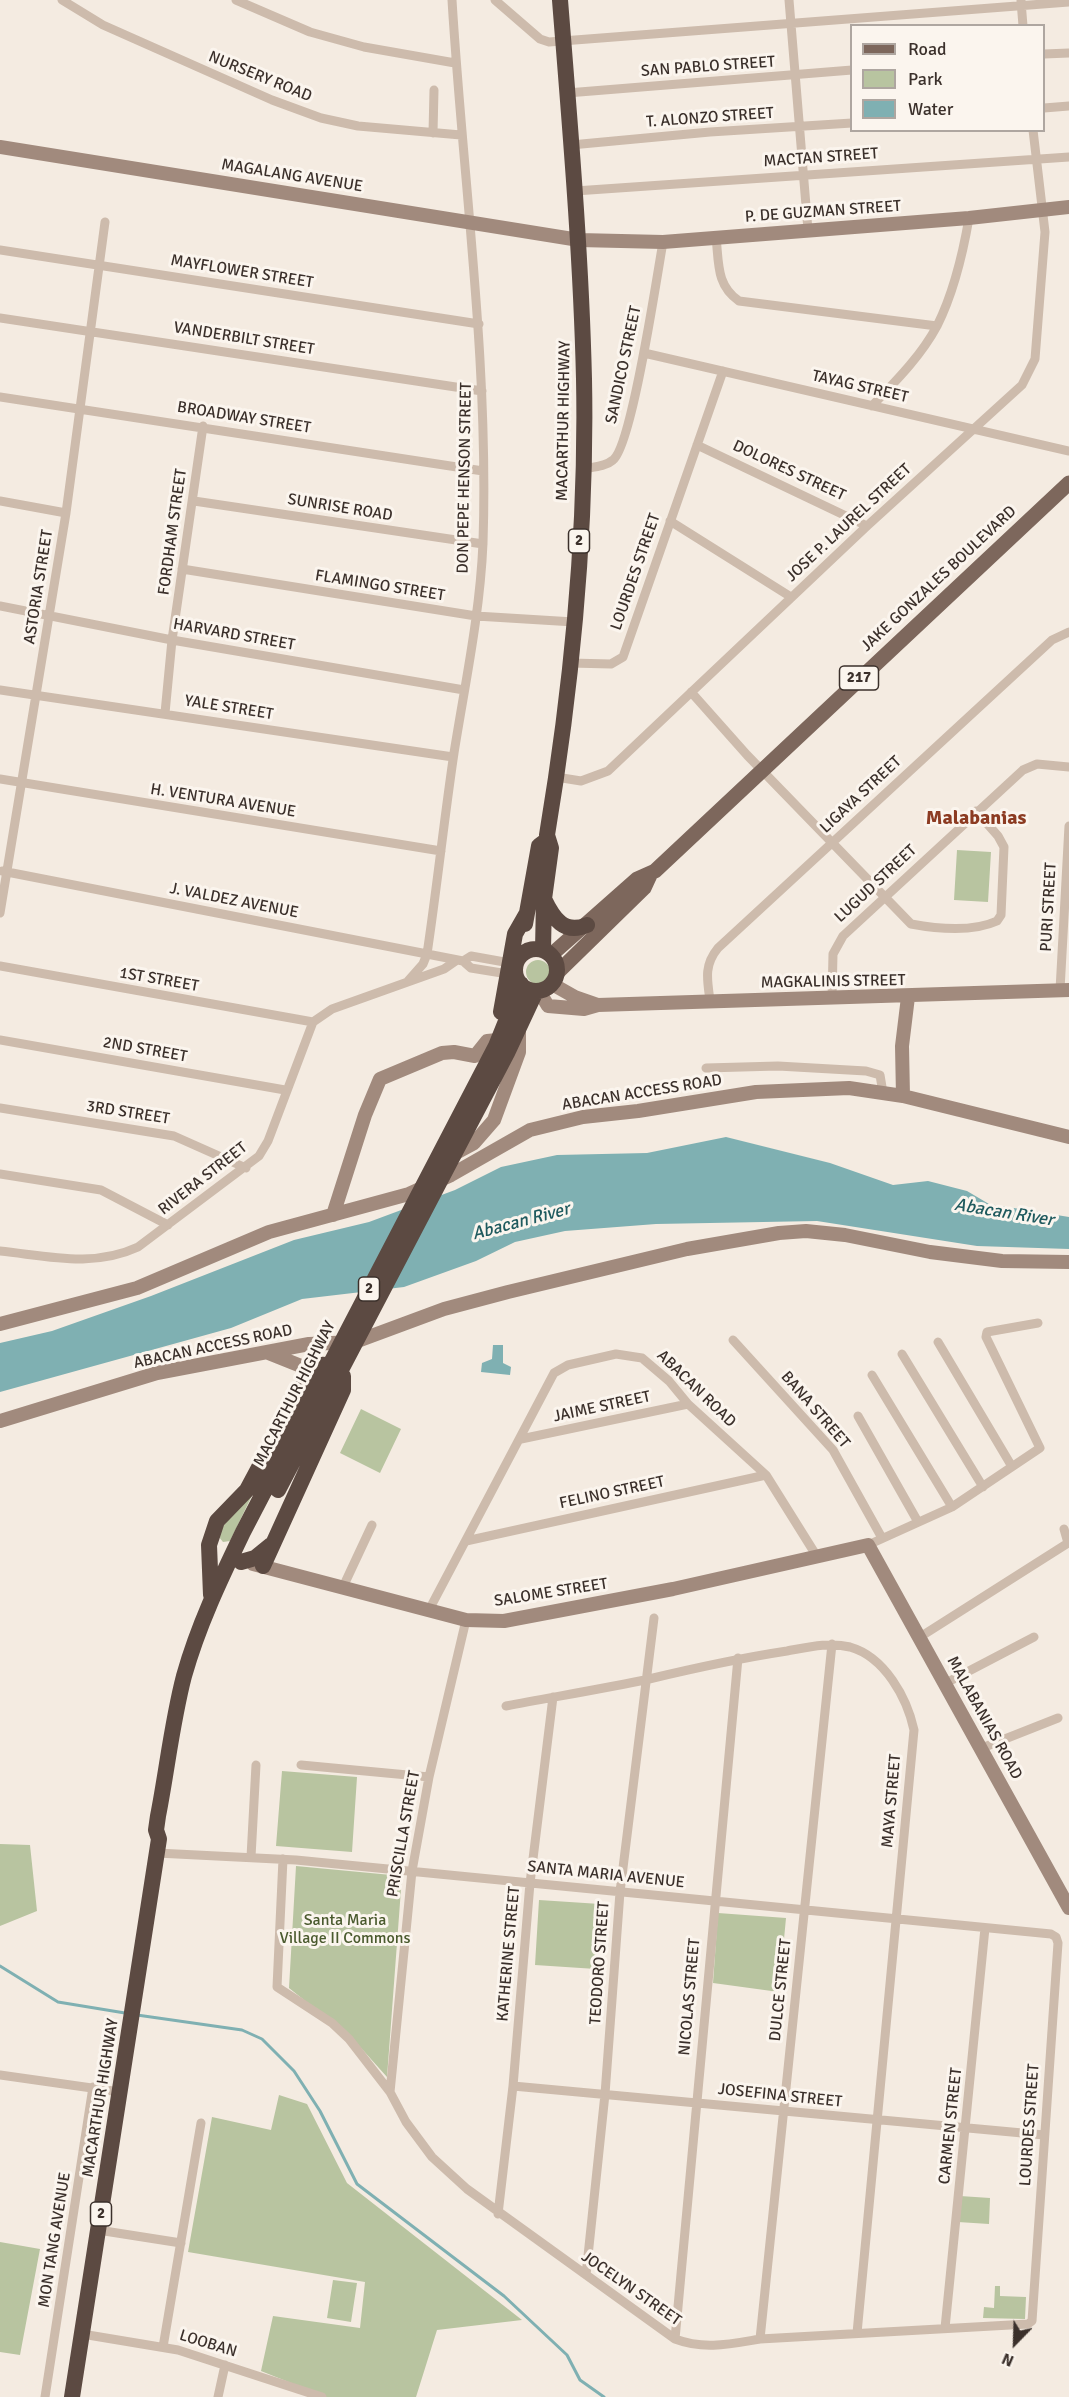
<!DOCTYPE html>
<style>
body{margin:0}
#map{position:relative;width:1069px;height:2397px;overflow:hidden;background:#f4ebe1;font-family:Signika,sans-serif}
canvas{display:block}
.legend{position:absolute;left:850px;top:24px;width:195px;height:108px;box-sizing:border-box;background:#fbf5ee;border:2px solid #aea6a0;margin:0;padding:8px 10px;list-style:none;font-size:18px;color:#3b302b}
.legend li{display:flex;align-items:center;gap:12px;height:30px}
.legend b{width:30px;border:2px solid #aea6a0}
.north{position:absolute;left:985px;top:2313px;width:60px;height:60px;-webkit-text-stroke:4px #fbf5ee;paint-order:stroke;rotate:203deg;font-size:16px;font-weight:700;line-height:24px;text-align:center;color:#3b302b}
.north::after{content:'';display:block;margin:auto;width:21px;height:27px;background:#3b302b;clip-path:polygon(50% 0,100% 100%,50% 72%,0 100%)}
</style>
<div id="map">
<canvas width="1069" height="2397"></canvas>
<ul class="legend">
<li><b style="height:8px;background:#7d675c"></b>Road</li>
<li><b style="height:16px;background:#b8c4a0"></b>Park</li>
<li><b style="height:16px;background:#7fb0b2"></b>Water</li>
</ul>
<div class="north">N</div>
</div>
<script>
const ctx = document.querySelector('canvas').getContext('2d');
ctx.lineJoin = 'round';
function fillPath(path, color) { ctx.fillStyle = color; ctx.fill(path, 'evenodd'); }
function trace(path, color, width, dash) { ctx.strokeStyle = color; ctx.lineWidth = width; ctx.lineCap = dash ? 'butt' : 'round'; ctx.setLineDash(dash || []); ctx.stroke(path); }
function label(font, color, halo, rows, align = 'center') {
  ctx.font = font + ' Signika,sans-serif'; ctx.lineWidth = 6; ctx.setLineDash([]); ctx.textBaseline = 'middle'; ctx.strokeStyle = halo; ctx.fillStyle = color; for (const [text, x, y, turn = 0] of rows) {
    ctx.save(); ctx.translate(x, y); ctx.rotate((+turn || 0) * Math.PI / 180); ctx.textAlign = isNaN(turn) ? turn : align; if (halo) ctx.strokeText(text, 0, 0); ctx.fillText(text, 0, 0); ctx.restore();
  }
}
const green = new Path2D(`
 M957,850L991,852L988,902L954,900Z
 M526 972a12 12 0 1 1 24 0a12 12 0 1 1-24 0Z
 M361,1409L401,1429L380,1473L340,1453Z
 M258,1483L230,1541L223,1542L219,1537L221,1529Z
 M282,1771L357,1777L352,1852L276,1846Z
 M0,1844L30,1845L37,1911L0,1926Z
 M296,1866L402,1876L387,2077L353,2039L289,1988Z
 M539,1900L600,1904L596,1969L535,1965Z
 M718,1913L786,1918L779,1992L713,1983Z
 M279,2095L307,2104L347,2183L522,2320L437,2330L416,2397H326L261,2371L273,2316L360,2328L365,2282L188,2252L212,2117L271,2130Z
 M960,2196L990,2198L989,2224L958,2222Z
 M0,2242L40,2249L20,2355L0,2352Z
 M333,2280L357,2283L351,2322L327,2318Z
 M995,2286H1000V2296L1026,2297L1025,2319L983,2318L984,2307L994,2308Z`);
const water = new Path2D(`
 M726,1137L830,1163L893,1185L928,1181L967,1191L989,1204L1069,1217V1249L977,1246L817,1221L656,1224L565,1231L515,1242L476,1261L404,1287L302,1299L231,1328L0,1392V1343L52,1331L151,1296L294,1240L369,1222L455,1190L501,1167L557,1155L647,1153Z
 M493,1345H503V1363L511,1367L510,1375L481,1372L482,1363L492,1359Z`);
const stream = new Path2D(`
 M0,1966L58,2002L125,2013
 M137,2015L242,2030L262,2039L294,2071L320,2111L357,2184L504,2296L567,2355L580,2380L604,2397`);
const street = new Path2D(`
 M62,0L103,25L272,100L321,118L358,126L461,135
 M236,0L310,32L364,47L455,63
 M495,0L540,39L549,42L1069,2
 M789,0L808,230
 M1021,1L1023,26
 M1044,54L1069,53
 M567,93L852,70
 M1044,108L1069,106
 M433,133L434,90
 M571,145L710,132L852,123
 M575,191L1069,157
 M716,237C719,263 716,285 739,301L937,326
 M0,250L479,324
 M0,318L482,391
 M644,353L1069,451
 M0,397L483,471
 M872,406C896,381 921,356 937,326C953,294 963,253 969,218
 M697,445L867,526
 M583,469C593,467 605,467 613,460C632,446 657,275 663,242
 M0,501L66,513
 M194,501L483,544
 M670,521L791,597
 M182,569L476,616L574,622
 M0,606L172,640L464,690
 M570,663L611,664L623,657L723,371
 M0,690L453,757
 M691,692L747,755L911,924C938,929 973,932 997,921L1001,915L1004,847L998,836L976,811
 M165,713L172,640L203,426
 M556,777L581,781L608,771L867,526L1022,385L1035,359L1045,232L1033,130
 M0,779L441,851
 M2,871L427,954L463,961L471,968L508,974
 M0,913L66,513L105,222
 M463,961L471,956L510,963
 M0,966L313,1022
 M408,981L423,964L427,954C437,887 444,820 454,753C465,684 480,614 483,543C489,361 463,181 452,0
 M1060,990L1069,826
 M832,998L833,954L843,936L1023,770L1037,764L1069,767
 M710,1000C707,979 704,965 718,948L1052,640L1069,632
 M0,1040L285,1090
 M706,1068L778,1066L866,1071L880,1075L883,1093
 M0,1108L174,1136L246,1168
 M0,1174L101,1190L168,1225
 M0,1251C48,1256 93,1268 138,1247L259,1156L268,1141L313,1022L332,1009L444,969L457,960
 M733,1340L833,1450L882,1538
 M938,1342L1011,1465
 M902,1354L983,1487
 M872,1375L952,1507
 M858,1416L918,1522
 M521,1439L688,1404
 M466,1541L766,1475
 M868,1545L952,1507L1040,1448L986,1337L987,1332L1038,1323
 M343,1587L372,1525
 M429,1610L554,1373L568,1365L616,1354L642,1358L669,1381L688,1404L766,1475L816,1555
 M920,1637L1068,1543L1064,1529
 M946,1683L1034,1637
 M506,1706C553,1697 602,1689 649,1679C695,1668 741,1658 787,1651C809,1647 829,1642 850,1647C885,1657 907,1698 914,1730L857,2333
 M982,1748L1058,1718
 M301,1765L429,1777
 M157,1853L296,1860L1051,1934L1056,1937L1058,1943L1032,2321L1028,2324L760,2339C730,2344 704,2350 675,2339L467,2189L432,2157L406,2122L390,2092L349,2039L332,2023L277,1987L283,1859
 M251,1857L256,1765
 M0,2075L120,2092
 M513,2086L1044,2135
 M390,2092L412,1871L429,1777L466,1620
 M498,2214L513,2086L530,1883L553,1697
 M98,2230L181,2243
 M586,2275L605,2094L620,1892L654,1618
 M945,2328L985,1928
 M82,2334L178,2350L322,2397
 M675,2339L738,1658
 M760,2339L832,1644
 M163,2347L201,2123
 M45,2397L93,2087
 M218,2397L225,2365`);
const secondary = new Path2D(`
 M0,147L579,240L663,242L969,218L1069,207
 M552,984L575,997L598,1005
 M539,991L548,1006L584,1009L598,1005L1069,990
 M903,1096L902,1046L908,997
 M450,1156L474,1143L494,1120L519,1052V1028
 M333,1215L365,1115L380,1079L442,1053L454,1052L475,1056L487,1041L498,1040
 M0,1324L137,1288L269,1232L409,1194L451,1175L530,1130L583,1117L638,1111L756,1092L849,1088L903,1096L1069,1137
 M266,1352L311,1370
 M0,1421L157,1373L309,1344L355,1342L444,1309L508,1292L687,1249L779,1233L806,1231L845,1235L930,1252L1002,1261L1069,1262
 M253,1564L466,1620L504,1621L673,1589L868,1545L1069,1908`);
const primary = new Path2D(`
 M551,955L637,879L655,871L1069,483
 M557,973L644,888L650,875`);
const highway = new Path2D(`
 M544,899C553,918 564,935 587,925
 M525,924L539,846L547,840
 M515 970a21 21 0 1 1 42 0a21 21 0 1 1-42 0Z
 M543,950L544,899L551,848L547,835C572,685 587,531 584,379C581,253 570,126 560,0
 M501,1012L515,934L527,913
 M278,1490L507,1053L536,991
 M241,1562L255,1558L271,1545
 M211,1595L209,1545L217,1521L247,1490L311,1370C322,1360 334,1366 343,1376V1390L263,1566
 M72,2397L159,1839L156,1830L158,1816C167,1770 172,1722 184,1676C198,1626 220,1580 243,1532L496,1046L521,984`);
const shields = [
 [579,541,21],
 [859,678,39],
 [369,1289,21],
 [101,2214,21]
];
const shieldNames = [
 ["2",579,541],
 ["217",859,678],
 ["2",369,1289],
 ["2",101,2214]
];
const streetNames = [
 ["SAN PABLO STREET",708,67,-4],
 ["NURSERY ROAD",260,77,22],
 ["T. ALONZO STREET",710,118,-4],
 ["MACTAN STREET",821,158,-4],
 ["MAGALANG AVENUE",292,176,9],
 ["P. DE GUZMAN STREET",823,212,-4],
 ["MAYFLOWER STREET",242,272,9],
 ["VANDERBILT STREET",244,339,9],
 ["SANDICO STREET",624,365,-78],
 ["TAYAG STREET",860,387,13],
 ["BROADWAY STREET",244,418,9],
 ["MACARTHUR HIGHWAY",564,421,-89],
 ["DOLORES STREET",789,471,25],
 ["DON PEPE HENSON STREET",465,478,-89],
 ["SUNRISE ROAD",340,508,9],
 ["JOSE P. LAUREL STREET",849,523,-43],
 ["FORDHAM STREET",173,532,-82],
 ["LOURDES STREET",636,572,-71],
 ["JAKE GONZALES BOULEVARD",939,579,-43],
 ["FLAMINGO STREET",380,586,9],
 ["ASTORIA STREET",39,587,-81],
 ["HARVARD STREET",234,635,10],
 ["YALE STREET",229,708,9],
 ["LIGAYA STREET",861,795,-43],
 ["H. VENTURA AVENUE",223,801,9],
 ["LUGUD STREET",876,884,-43],
 ["J. VALDEZ AVENUE",234,901,11],
 ["PURI STREET",1049,907,-87],
 ["1ST STREET",159,980,10],
 ["MAGKALINIS STREET",833,982,-1],
 ["2ND STREET",145,1050,10],
 ["ABACAN ACCESS ROAD",642,1093,-9],
 ["3RD STREET",128,1113,9],
 ["RIVERA STREET",203,1179,-38],
 ["ABACAN ACCESS ROAD",213,1347,-12],
 ["ABACAN ROAD",696,1389,44],
 ["MACARTHUR HIGHWAY",295,1394,-63],
 ["JAIME STREET",602,1407,-12],
 ["BANA STREET",815,1410,49],
 ["FELINO STREET",612,1493,-12],
 ["SALOME STREET",551,1593,-9],
 ["MALABANIAS ROAD",984,1718,61],
 ["MAYA STREET",892,1801,-85],
 ["PRISCILLA STREET",404,1834,-80],
 ["SANTA MARIA AVENUE",606,1875,6],
 ["KATHERINE STREET",509,1954,-85],
 ["TEODORO STREET",600,1963,-86],
 ["DULCE STREET",781,1990,-84],
 ["NICOLAS STREET",690,1997,-85],
 ["JOSEFINA STREET",780,2096,6],
 ["MACARTHUR HIGHWAY",101,2098,-81],
 ["LOURDES STREET",1030,2125,-86],
 ["CARMEN STREET",951,2126,-84],
 ["MON TANG AVENUE",55,2240,-81],
 ["JOCELYN STREET",631,2289,35],
 ["LOOBAN",208,2344,17]
];
const parkNames = [
 ["Santa Maria",345,1921],
 ["Village II Commons",345,1939]
];
const waterNames = [
 ["Abacan River",1004,1213,9],
 ["Abacan River",521,1222,-15]
];
const quarterNames = [
 ["Malabanias",976,819]
];
fillPath(green, '#b8c4a0');
fillPath(water, '#7fb0b2');
trace(stream, '#7fb0b2', 3);
trace(street, '#cdbbac', 9);
trace(secondary, '#a18a7d', 14);
trace(primary, '#7d675c', 15);
trace(highway, '#5c4a42', 16);
for (const [x, y, w] of shields) { const box = new Path2D(); box.roundRect(x - w / 2, y - 12, w, 24, 4.5); ctx.fillStyle = '#fbf5ee'; ctx.fill(box); trace(box, '#3b302b', 1.5); }
label('bold 15px', '#3b302b', null, shieldNames);
label('16px', '#3b302b', '#fbf5ee', streetNames);
label('16px', '#4a5a2e', '#fbf5ee', parkNames);
label('italic 18px', '#1f5a5e', '#fbf5ee', waterNames);
label('bold 20px', '#8c3b22', '#fbf5ee', quarterNames);
</script>
